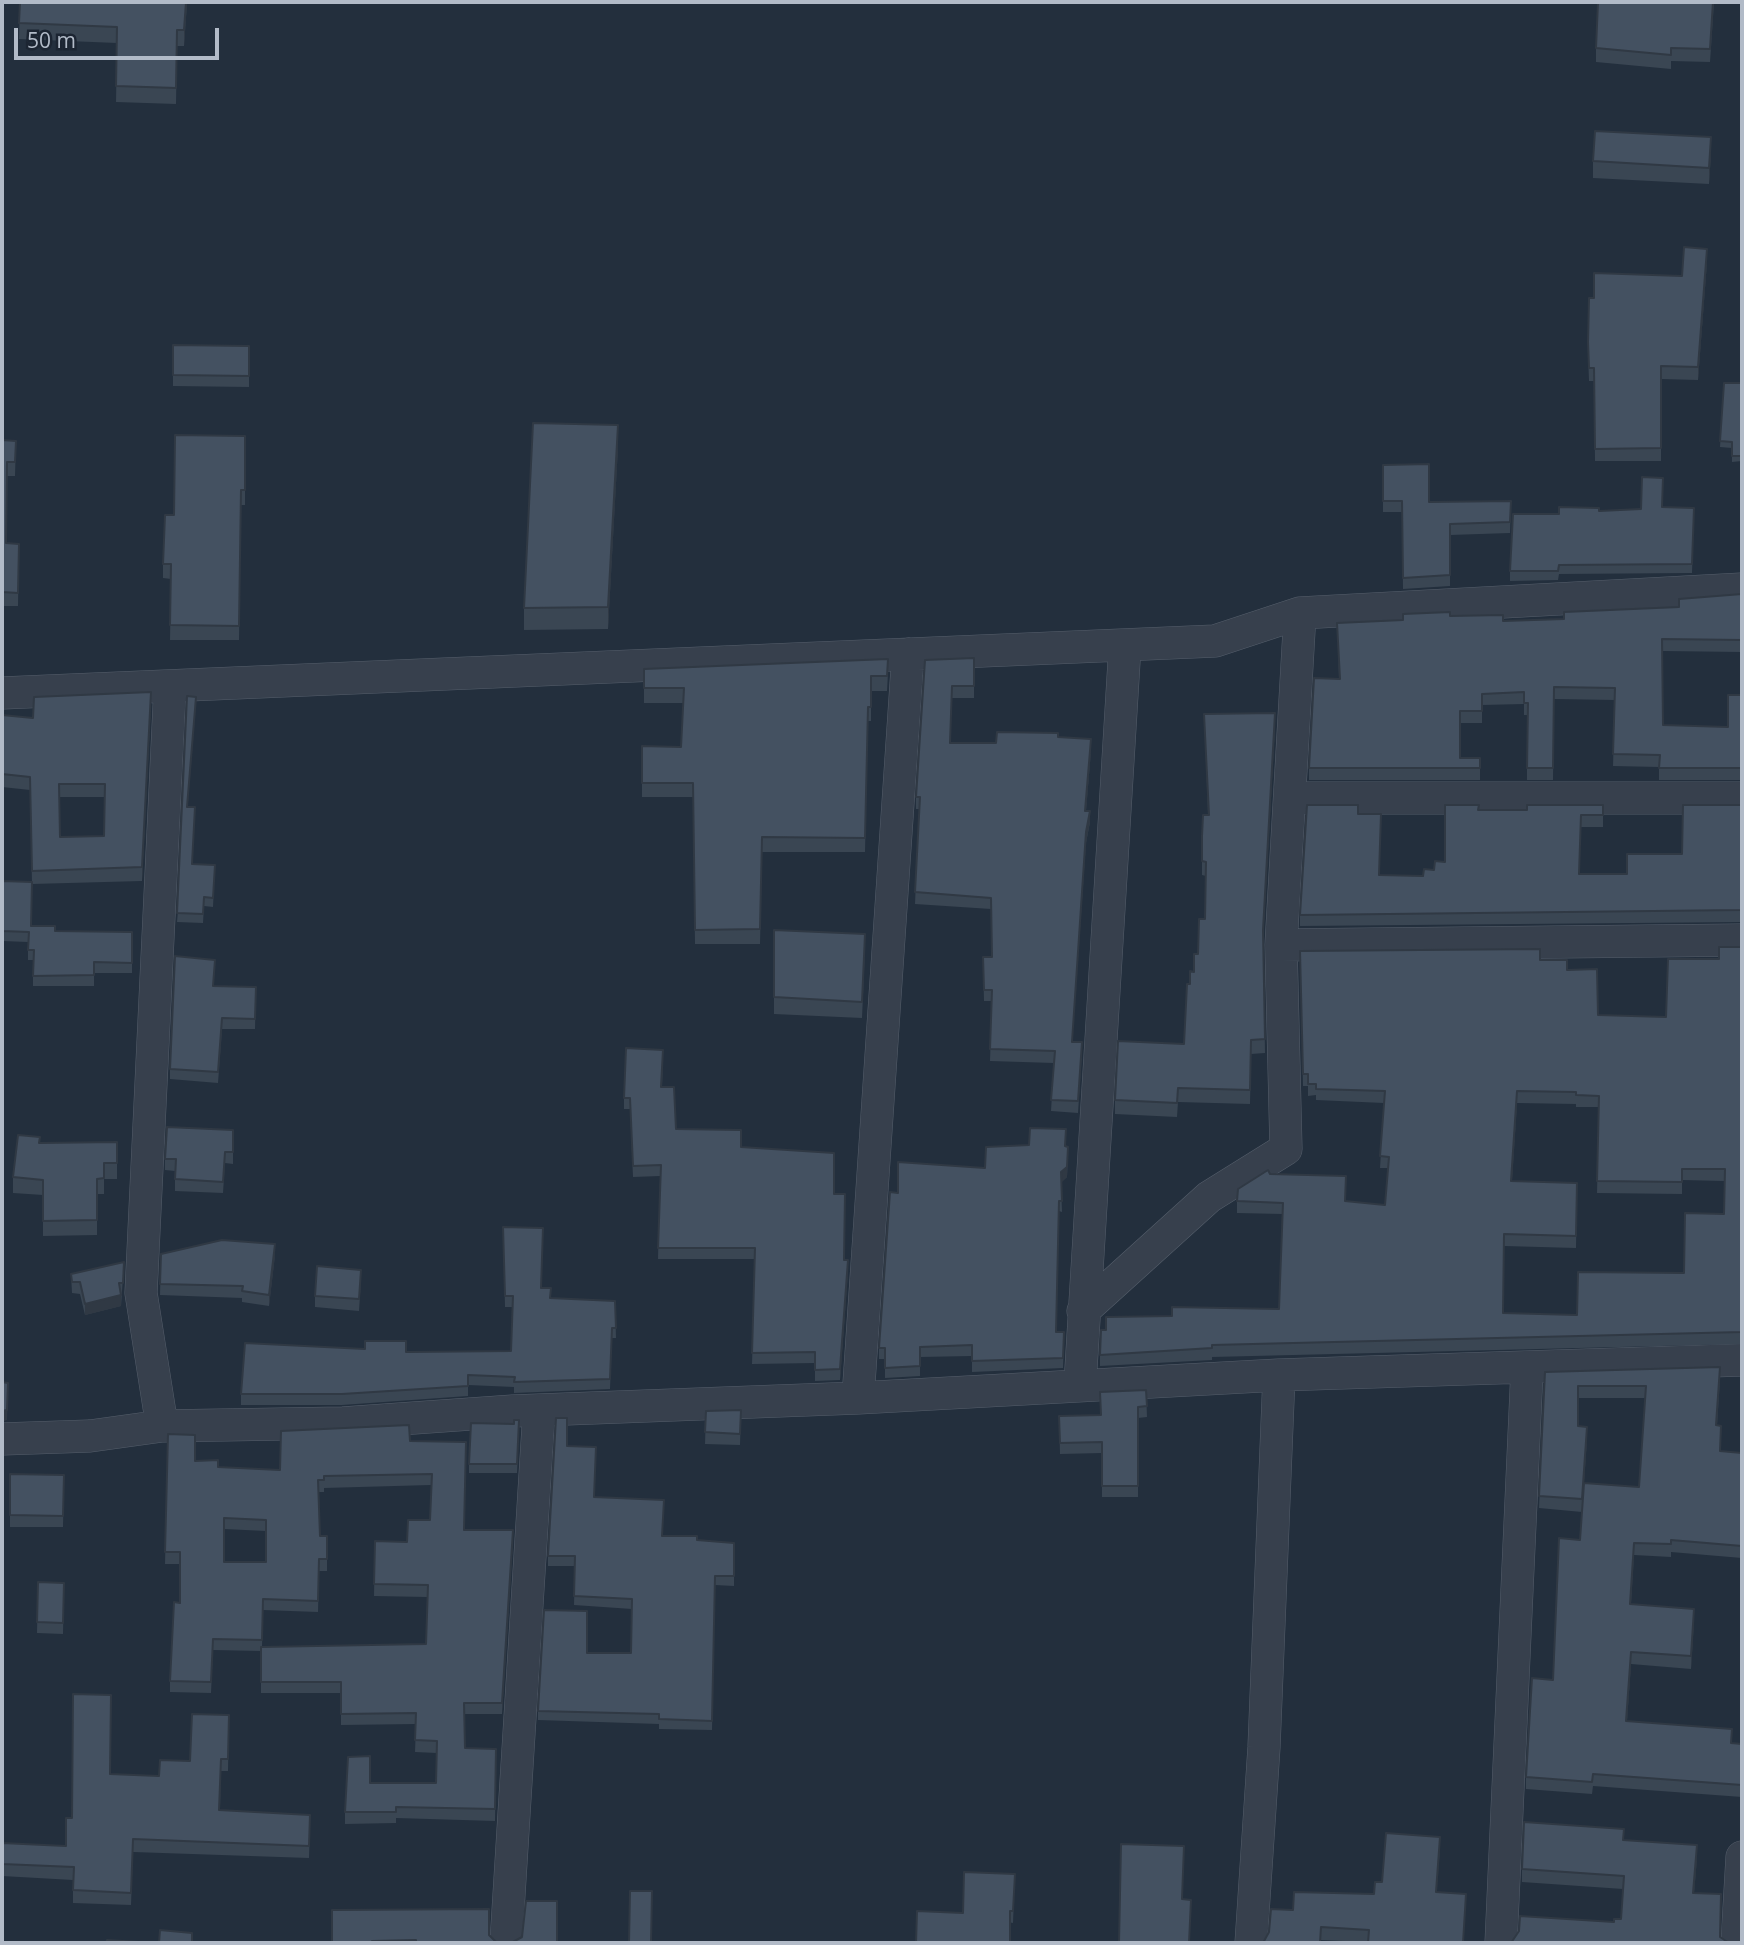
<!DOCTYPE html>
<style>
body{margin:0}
#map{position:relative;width:1744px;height:1945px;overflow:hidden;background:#232f3d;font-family:"Open Sans",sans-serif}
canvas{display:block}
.frame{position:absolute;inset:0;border:4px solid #b2bbc8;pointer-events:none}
.scale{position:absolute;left:14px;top:28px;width:205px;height:32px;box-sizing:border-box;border:4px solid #b2bbc8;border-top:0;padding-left:9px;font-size:21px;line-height:24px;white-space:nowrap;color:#b2bbc8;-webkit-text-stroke:5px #1c2532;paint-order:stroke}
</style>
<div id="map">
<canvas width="1744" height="1945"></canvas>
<div class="frame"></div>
<div class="scale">50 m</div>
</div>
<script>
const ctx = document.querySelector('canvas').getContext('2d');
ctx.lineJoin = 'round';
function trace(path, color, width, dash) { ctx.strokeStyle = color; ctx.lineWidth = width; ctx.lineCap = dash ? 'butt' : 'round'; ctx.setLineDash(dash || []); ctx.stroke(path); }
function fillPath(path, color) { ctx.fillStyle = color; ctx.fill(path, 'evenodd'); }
const minor = new Path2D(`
 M2,693L1215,641L1300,613L1742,589
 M1292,798H1742
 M1281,945L1742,940
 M1083,1311L1209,1197L1286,1149L1281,945L1300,613
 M1080,1385L1125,645
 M858,1398L908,654
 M162,1426L141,1293L170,686
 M2,1439L90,1436L162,1426L343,1423L513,1411L858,1398L1279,1375L1742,1360
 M506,1943L539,1411
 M1251,1943L1264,1747L1279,1375
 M1501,1943L1527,1369
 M1737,1943L1742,1857`);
const wall = new Path2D(`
 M20,2H191V4H187L184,46H177L176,104L116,102L117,43L19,39Z
 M1714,2L1710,62L1671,61V69L1596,62V48Z
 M1711,154L1709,184L1593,178V161Z
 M1707,262L1698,380L1661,379V461H1595L1594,381H1589L1588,354L1594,298L1682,276Z
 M173,345L249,346V387L173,386Z
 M1724,383H1742V461L1732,462V448L1720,447Z
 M245,436V505H241L239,640H170L171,579L163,578V564L174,515Z
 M2,440L16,441L15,476H7L6,543L19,544L18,606H2Z
 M618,447L608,629L524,630V608Z
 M1383,465L1429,502L1511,501L1510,533L1450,535V586L1403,589L1402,512H1383Z
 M1663,507L1694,508L1692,573L1559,574L1558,580L1510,581V571L1559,514Z
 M1742,594V652L1662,651L1663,725L1728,727L1742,695V780H1659V767L1613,766L1615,700L1554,699L1553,780H1527V715H1524V704L1482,705V723H1460V758H1480V780H1309V768L1339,679L1337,623L1403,620L1450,616L1503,621L1564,619L1679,607Z
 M974,658V698H952L950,743H996L1058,737L1091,751L1086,811L1090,822L1086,843L1072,1042L1082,1053L1078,1113L1051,1111L1054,1063L990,1061L992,1001H984L983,957H992L991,909L915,904L919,809H916V797L925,660Z
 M644,669L888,673L887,691H871V721H868L865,852H762L760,944H695L693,797H642V746L681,747L683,703H644Z
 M151,705L142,881L32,884L30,790L2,787V715L33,718ZM59,797H105L104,836L60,837Z
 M196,706L187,807L192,864L215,865L213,907L204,906L203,923L177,922Z
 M1204,714L1275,727L1263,940L1265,1053L1251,1054L1250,1104L1178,1102L1177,1117L1115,1114V1100L1184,1044L1190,984L1198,954L1205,919L1206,876L1202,875V836L1208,815Z
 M1603,805V827H1581L1579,874H1627L1682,854L1742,805V922L1300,926V915L1358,814L1379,875L1423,876L1445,862L1478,810H1527Z
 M2,881L31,926L55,931L132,932V973H94V986H33V960H28V942L2,941Z
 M774,930L865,950L862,1018L774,1014Z
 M1742,947V1344L1212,1357V1360L1100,1366V1355L1106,1330L1172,1316L1279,1309L1282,1214L1237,1213V1201L1270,1174L1345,1201L1385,1205L1388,1168H1380L1384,1103L1316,1100V1095L1308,1096V1086H1303L1300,951L1540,960L1567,970L1598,1015L1666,1017L1719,959ZM1517,1103L1576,1104V1107H1599L1597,1193L1682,1194V1180L1724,1181V1214L1684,1273L1577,1315L1503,1313L1504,1246L1576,1248L1577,1183L1512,1181Z
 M215,970L213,986L256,987L255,1029H222L218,1083L170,1079V1069Z
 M663,1061L662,1087L676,1129L741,1147L834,1194L844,1260L848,1271L840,1380L815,1381V1363L752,1364L755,1259H658L660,1176L633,1177L630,1109H624V1098Z
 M233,1130V1164L225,1163L223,1193L175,1191V1171L165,1170V1159Z
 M117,1142V1179H104V1194H97V1235L43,1236V1195L13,1193V1177L40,1143Z
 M1065,1147L1068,1157L1067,1177L1061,1182L1062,1212L1059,1211L1056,1332L1064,1343L1063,1368L972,1372V1356L920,1357V1376L885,1378V1359H879V1348L898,1193Z
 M503,1227L542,1288L551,1298L615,1301L616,1338H612L610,1389L514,1393V1387L468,1385V1396L342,1405H241V1394L406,1352L511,1351L512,1307H505Z
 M161,1254L275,1255L269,1306L242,1302V1298L160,1295Z
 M124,1262L121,1306L85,1315L80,1294L72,1293L71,1274Z
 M361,1281L359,1311L315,1307V1296Z
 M1545,1372L1720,1379L1717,1426L1721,1438L1720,1451L1742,1453V1558L1671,1552V1557L1634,1555L1631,1604L1694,1621L1691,1669L1631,1664L1627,1721L1732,1743L1742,1744V1797L1593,1786L1592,1794L1526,1789V1777L1553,1680L1580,1540L1639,1487L1645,1398H1578V1426L1587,1439L1582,1512L1539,1508Z
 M1146,1390L1147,1417L1138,1418V1497H1102V1453L1060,1454L1059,1416L1101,1415L1100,1392Z
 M741,1410L740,1445L705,1444L706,1411Z
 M519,1429L517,1473H469V1464Z
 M168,1434L195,1461L218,1467L280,1470L410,1441L466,1442L464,1530L513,1541L502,1714H464L465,1748L496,1749L495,1821L396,1818V1823L345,1824V1812L370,1783H436L437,1753L415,1752L416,1724L341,1725V1693H261V1651L213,1650L211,1693L170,1692V1681L180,1603V1564H165ZM431,1485L430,1520L407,1542L375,1541L374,1596L427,1597L426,1644L262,1647L263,1610L318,1612L319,1571H327V1536H320L319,1492H324V1488ZM224,1529L266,1531V1562H224Z
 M567,1446L595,1497L663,1536L697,1540L734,1543V1586L715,1585L712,1730L659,1729V1724L538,1720V1711L587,1653H631L632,1609L574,1605L575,1566H548V1556Z
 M10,1474L64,1475L63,1527H10Z
 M38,1582L64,1583L63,1634L37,1633Z
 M229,1715L228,1771H221L220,1810L310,1827L309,1858L133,1852L131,1905L73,1903V1880L2,1876V1843L66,1846L72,1818L110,1774L159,1776L190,1761Z
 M1624,1840L1697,1858L1694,1893L1720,1937L1614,1922L1621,1919L1623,1889L1522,1882V1869Z
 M1440,1850L1436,1892L1466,1906L1368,1942L1321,1940V1943H1263L1293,1910L1374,1894L1382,1882Z
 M1015,1874L1013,1923L963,1913Z
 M332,1910L489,1935L497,1943H332Z`);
const shadedWall = new Path2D(`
 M186,2H187L184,46V30Z
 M1711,137V154L1709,184V168Z
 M1707,249V262L1698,380V367Z
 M618,425V447L608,629V607Z
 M151,692V705L142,881V867Z
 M196,697V706L187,816V807Z
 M1275,713V727L1263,944V930Z
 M1091,739V751L1085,822V811Z
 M1090,811V822L1086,843L1072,1053L1086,832Z
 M1517,1091V1103L1511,1192V1181Z
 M1068,1147L1067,1177L1061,1183V1172Z
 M275,1244V1255L269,1306V1295Z
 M848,1260V1271L840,1380V1369Z
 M121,1295V1306L85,1315V1304Z
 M8,1393L7,1420L2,1422V1411Z
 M1587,1427V1439L1582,1512V1499Z
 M513,1530V1541L502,1714V1703Z
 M1694,1609V1621L1691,1669V1656Z
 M1631,1652V1664L1626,1734V1721Z
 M1440,1837V1850L1436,1904V1892Z
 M1697,1845V1858L1693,1906V1893Z`);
const building = new Path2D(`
 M20,2H186L184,30H177L176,88L116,86L117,27L19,23Z
 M1598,2H1713L1710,49L1671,48V55L1596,48Z
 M1595,131L1711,137L1709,168L1593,161Z
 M1684,247L1707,249L1698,367L1661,366V448L1595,449L1594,368H1589L1588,342L1589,298H1594V273L1682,276Z
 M173,345L249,346V376L173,375Z
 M1724,383H1742V456H1732V442L1720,441Z
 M533,423L618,425L608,607L524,608Z
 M175,435L245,436V490H241L239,626L170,625L171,564H163L165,515H174Z
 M2,440L16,441L15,462H7L6,543L19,544L18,593L2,592Z
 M1429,464V502L1511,501L1510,522L1450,524V575L1403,578L1402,501H1383V465Z
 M1642,477L1663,478L1662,507L1694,508L1692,564L1559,565L1558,571H1510L1513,514H1559V507L1599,508V511L1641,509Z
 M1742,594V640L1662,639L1663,725L1728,727V695H1742V768H1659L1660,755L1613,754L1615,688L1554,687L1553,768H1527L1528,703H1524V692L1482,694V711H1460V758H1480V768H1309L1314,678L1340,679L1337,623L1403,620V614L1450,612V616L1503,615V621L1564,619V612L1679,607V599Z
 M974,658V686H952L950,743H996L997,732L1058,733V737L1091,739L1085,811H1090L1086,832L1072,1042H1082L1078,1101L1051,1100L1055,1051L990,1049L992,990H984L983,957H992L991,898L915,892L920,797H916L925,660Z
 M888,659L887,676H871V707H868L865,838L762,837L760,929L695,930L693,783H642V746L681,747L684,688H644V669Z
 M151,692L142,867L32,871L30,777L2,774V715L33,718L34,697ZM59,784H105L104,836L60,837Z
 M187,696L196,697L187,807H195L192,864L215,865L213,898L204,897L203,914L177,913Z
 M1275,713L1263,930L1265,1039L1251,1040L1250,1090L1178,1088L1177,1103L1115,1100L1118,1041L1184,1044L1187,984H1190V971L1194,972V954H1198L1199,919H1205L1206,862L1202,861V836L1203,815H1209L1204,714Z
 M1307,805H1358V814H1381L1379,875L1423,876L1424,869L1434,870L1435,861L1445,862V805H1479L1478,810H1527V805H1603V815H1581L1579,874H1627V854H1682L1683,805H1742V910L1300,915Z
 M2,881L32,882L31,926H55V931L132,932V963L94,962V975L33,976L34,950H28L29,932L2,931Z
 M774,930L865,934L862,1002L774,997Z
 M1719,947H1742V1332L1212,1345V1348L1100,1355L1101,1330H1106V1317L1172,1316V1307L1279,1309L1283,1203L1237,1201L1238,1189L1268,1170L1270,1174L1346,1176L1345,1201L1385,1205L1389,1157L1380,1156L1385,1091L1316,1089V1084H1308V1074H1303L1300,951L1540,949V960H1567V970L1597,969L1598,1015L1666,1017L1668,959H1719ZM1517,1091L1576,1092V1095L1599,1096L1597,1181L1682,1182V1169H1725L1724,1214L1685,1213L1684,1273L1578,1272L1577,1315L1503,1313L1504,1234L1576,1236L1577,1183L1511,1181Z
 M175,956L215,960L213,986L256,987L255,1019L222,1018L218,1072L170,1069Z
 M626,1048L663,1050L661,1087H674L676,1129L741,1130V1147L834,1153V1194H845L844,1260H848L840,1369L815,1370V1352L752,1353L755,1248H658L661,1165L633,1166L630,1098H624Z
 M167,1127L233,1130V1152H225L223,1182L175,1179L176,1159H165Z
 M1030,1128L1066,1129L1065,1146L1068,1147L1067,1167L1061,1172L1062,1201H1059L1056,1332H1064L1063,1358L972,1361V1345L920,1347V1366L885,1368V1348H879L890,1192L898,1193V1162L985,1168L986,1147L1029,1145Z
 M18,1135L40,1137L39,1143L117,1142V1163H104V1178L97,1179V1220L43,1221V1180L13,1177Z
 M503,1227L543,1228L541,1288H551L550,1298L615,1301L616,1328H612L610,1379L514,1382L515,1377L468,1375V1386L342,1394H241L245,1343L365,1349V1341H406V1352L511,1351L513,1296H505Z
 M222,1240L275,1244L269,1295L242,1291L243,1286L160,1284L161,1254Z
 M124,1262L123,1283H119L121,1295L85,1304L80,1282H72L71,1274Z
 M317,1266L361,1270L359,1299L315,1296Z
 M1720,1367L1716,1425L1721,1426L1720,1451L1742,1453V1546L1671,1540V1544L1634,1543L1630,1604L1694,1609L1691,1656L1631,1652L1626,1721L1732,1729L1731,1743L1742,1744V1785L1593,1774L1592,1782L1526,1777L1532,1678L1553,1680L1559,1538L1580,1540L1584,1483L1639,1487L1646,1386H1578V1426L1587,1427L1582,1499L1539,1496L1545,1372Z
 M2,1382L8,1383L7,1410L2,1411Z
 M1146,1390L1147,1406L1138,1407V1486H1102V1442L1060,1443L1059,1416L1101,1415L1100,1392Z
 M741,1410L740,1434L705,1432L706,1411Z
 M556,1418H567V1446L596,1447L594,1497L664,1500L662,1536H697V1540L734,1543V1576H715L712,1721L659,1719V1714L538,1711L544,1610L587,1611V1653H631L632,1599L574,1596L575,1556H548Z
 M514,1420H519L517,1464H469L471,1423L514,1424Z
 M409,1425L410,1441L466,1442L464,1530H513L502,1703H464L465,1748L496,1749L495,1809L396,1807V1812H345L348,1757L370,1756V1783H436L437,1741L415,1740L416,1713L341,1714V1682H261V1647L426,1644L428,1585L374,1584L375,1541L407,1542L408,1520H430L432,1474L324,1476V1480H318L320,1536H327V1559H319L318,1601L263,1599L262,1640L213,1639L211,1682L170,1681L174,1602L180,1603V1552H165L168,1434L195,1435V1461L218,1460V1467L280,1470L281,1431ZM224,1518L266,1520V1562H224Z
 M10,1474L64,1475L63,1516L10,1515Z
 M38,1582L64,1583L63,1623L37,1622Z
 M73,1694L111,1695L110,1774L159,1776L160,1760L190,1761L192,1714L229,1715L228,1759H221L219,1810L310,1815L309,1846L133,1839L131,1893L73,1890L74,1867L2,1864V1843L66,1846V1818H72Z
 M1524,1822L1624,1829L1623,1840L1697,1845L1693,1893L1721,1894L1720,1937L1729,1943H1511L1519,1931L1520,1916L1614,1922V1919H1621L1624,1876L1522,1869Z
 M1386,1833L1440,1837L1436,1892L1466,1894L1463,1943H1368L1369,1930L1321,1927L1320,1943H1263L1269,1932L1271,1909L1293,1910L1294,1892L1374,1894L1375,1882H1382Z
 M1121,1844L1184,1846L1182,1899L1191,1900L1189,1943H1119Z
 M964,1872L1015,1874L1013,1911H1010V1943H916L917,1911L963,1913Z
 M630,1891H652L651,1943H629Z
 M526,1901H557V1943H511L522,1937Z
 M489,1909V1935L497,1943H416V1940L372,1941V1943H332V1910Z
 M160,1930L192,1933V1943H159Z
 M107,1940L155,1943H106Z`);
trace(minor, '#555e6b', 33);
trace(minor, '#37404d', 32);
fillPath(wall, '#3a4653');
fillPath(shadedWall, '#303944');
fillPath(building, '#445161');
trace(building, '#303944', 2);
</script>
